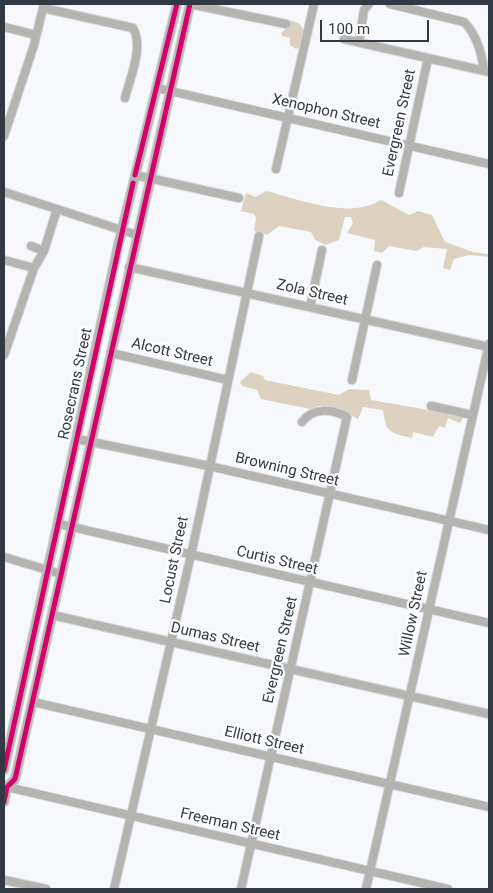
<!DOCTYPE html>
<style>
body{margin:0}
#map{position:relative;width:493px;height:893px;overflow:hidden;background:#f6f8fb;font-family:Roboto,sans-serif}
canvas{display:block}
.frame{position:absolute;inset:0;border:5px solid #313942;pointer-events:none}
.scale{position:absolute;left:320px;top:20px;width:109px;height:22px;box-sizing:border-box;border:2px solid #313942;border-top:0;padding-left:6px;font-size:15px;line-height:18px;white-space:nowrap;color:#313942;-webkit-text-stroke:4px #fff;paint-order:stroke}
</style>
<div id="map">
<canvas width="493" height="893"></canvas>
<div class="frame"></div>
<div class="scale">100 m</div>
</div>
<script>
const ctx = document.querySelector('canvas').getContext('2d');
ctx.lineJoin = 'round';
function fillPath(path, color) { ctx.fillStyle = color; ctx.fill(path, 'evenodd'); }
function trace(path, color, width, dash) { ctx.strokeStyle = color; ctx.lineWidth = width; ctx.lineCap = dash ? 'butt' : 'round'; ctx.setLineDash(dash || []); ctx.stroke(path); }
function label(font, color, halo, rows, align = 'center') {
  ctx.font = font + ' Roboto,sans-serif'; ctx.lineWidth = 4.5; ctx.setLineDash([]); ctx.textBaseline = 'middle'; ctx.strokeStyle = halo; ctx.fillStyle = color; for (const [text, x, y, turn = 0] of rows) {
    ctx.save(); ctx.translate(x, y); ctx.rotate((+turn || 0) * Math.PI / 180); ctx.textAlign = isNaN(turn) ? turn : align; if (halo) ctx.strokeText(text, 0, 0); ctx.fillText(text, 0, 0); ctx.restore();
  }
}
const forest = new Path2D(`
 M290,20L300,24L304,31L300,47L296,49L290,45V38L282,36L281,33L288,27V21Z
 M266,191C299,199 349,220 381,200L409,215L418,211L432,215L445,242L473,252L489,254V257L469,255L454,259L450,270L443,268L447,249L424,247L416,251L389,246L382,253L374,251L375,240L347,233L353,223L351,217H345L339,240L326,245L315,240L311,232L279,226L267,235L254,231L256,218L254,214L241,211L246,193L256,197Z
 M251,372L263,376L265,380L339,395L349,389L369,390L371,400L464,416L460,423L448,418L445,428L439,426L433,437L413,432L412,438C390,433 386,433 383,410L363,407L358,419L339,409L319,406L310,409L261,399L257,390L242,386L240,382Z`);
const minor = new Path2D(`
 M190,4L286,24
 M390,4L464,22C476,34 482,54 484,71
 M43,8L133,28C144,47 130,78 125,98
 M4,27L36,35
 M344,39L489,72
 M359,42L364,10L369,4
 M157,88L489,164
 M4,136L34,45L44,4
 M276,169L314,4
 M135,175L239,198
 M4,192L137,235
 M399,193L428,58
 M44,251L57,209
 M4,260L34,268
 M129,267L489,347
 M310,307L322,250
 M111,353L228,380
 M4,355L34,268L44,251L31,246
 M352,380L377,265
 M431,406L472,415
 M77,439L209,466L489,530
 M59,524L489,623
 M4,557L61,574
 M52,615L489,714
 M33,702L489,807
 M7,787L448,889
 M4,880L46,889
 M114,889L193,546L259,236
 M241,889L347,417C333,409 313,407 302,422
 M366,889L489,344`);
const major = new Path2D(`
 M4,770L119,242L177,4
 M4,802L7,787L15,779L190,4`);
const cycleway = new Path2D(`
 M135,175L177,4
 M4,770L133,183
 M4,802L7,787L15,779L190,4`);
const streetNames = [
 ["Xenophon Street",326,112,13],
 ["Evergreen Street",400,123,-78],
 ["Zola Street",312,293,13],
 ["Alcott Street",172,353,13],
 ["Rosecrans Street",76,384,-78],
 ["Browning Street",287,470,13],
 ["Locust Street",175,560,-78],
 ["Curtis Street",277,561,13],
 ["Willow Street",414,614,-78],
 ["Dumas Street",215,638,13],
 ["Evergreen Street",281,650,-77],
 ["Elliott Street",264,741,13],
 ["Freeman Street",230,825,13]
];
fillPath(forest, '#dcd2bf');
trace(minor, '#d3d6d9', 10);
trace(major, '#d3d6d9', 11);
trace(minor, '#b5b4b1', 8);
trace(major, '#b8b7b4', 9);
trace(cycleway, '#d6006c', 5);
label('15px', '#313942', '#fff', streetNames);
</script>
